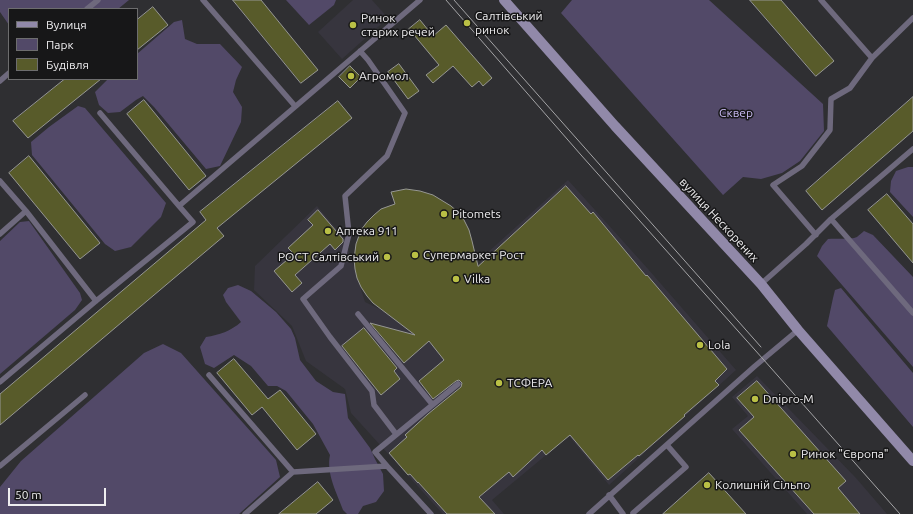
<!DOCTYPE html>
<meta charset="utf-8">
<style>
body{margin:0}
#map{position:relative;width:913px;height:514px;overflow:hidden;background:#2f2f32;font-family:Ubuntu,sans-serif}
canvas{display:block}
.legend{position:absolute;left:8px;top:8px;width:130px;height:72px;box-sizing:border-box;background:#171718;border:1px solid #6d6d6e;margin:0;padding:5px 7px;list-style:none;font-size:12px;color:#eeedef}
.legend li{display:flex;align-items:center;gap:8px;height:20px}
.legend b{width:20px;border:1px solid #6d6d6e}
.scale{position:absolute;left:8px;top:488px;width:98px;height:18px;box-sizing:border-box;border:2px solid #eeedef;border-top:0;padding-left:5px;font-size:12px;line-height:14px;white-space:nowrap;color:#eeedef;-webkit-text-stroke:3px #171718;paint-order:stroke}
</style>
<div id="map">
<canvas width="913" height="514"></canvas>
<ul class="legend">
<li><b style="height:5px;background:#9189a9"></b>Вулиця</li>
<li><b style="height:11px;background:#524968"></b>Парк</li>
<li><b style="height:11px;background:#585b2a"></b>Будівля</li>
</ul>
<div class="scale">50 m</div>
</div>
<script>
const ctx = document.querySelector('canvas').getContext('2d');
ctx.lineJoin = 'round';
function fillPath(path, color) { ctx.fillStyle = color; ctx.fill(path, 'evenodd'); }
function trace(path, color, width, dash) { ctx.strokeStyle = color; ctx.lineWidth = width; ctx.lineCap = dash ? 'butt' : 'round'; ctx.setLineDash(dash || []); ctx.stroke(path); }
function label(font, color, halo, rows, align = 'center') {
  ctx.font = font + ' Ubuntu,sans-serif'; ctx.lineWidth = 3; ctx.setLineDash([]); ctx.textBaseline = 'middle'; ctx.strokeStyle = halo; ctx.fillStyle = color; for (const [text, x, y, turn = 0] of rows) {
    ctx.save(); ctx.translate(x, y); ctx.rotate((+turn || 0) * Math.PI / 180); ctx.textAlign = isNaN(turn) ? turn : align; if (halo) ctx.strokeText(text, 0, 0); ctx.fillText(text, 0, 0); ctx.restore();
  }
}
const built = new Path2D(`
 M353,0H372L388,18L342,59L318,32Z
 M568,180L648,269L736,370L609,485L569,436L492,500L504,514H443L351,413L345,389L306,361L292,326L254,290L255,266L317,206L345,239L365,302L407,322L442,316L486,254Z
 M757,376L856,478L887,514H807L732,429L748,416L732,397Z`);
const green = new Path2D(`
 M0,0H129L118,9H9V25L0,12Z
 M286,0H336L334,5L309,25Z
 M572,0H709L823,104L824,131L800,161L782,173L761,179L743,177L723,195L561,13Z
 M182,20L185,39L197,44H220L242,67L236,80L233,92L242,107L241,122L220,166L206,169L154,107L143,96L136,100L120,112L108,113L99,105L95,92L108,79H137V54L174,22Z
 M78,106L85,108L166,203L161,217L131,247L115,251L105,244L32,155L31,142L49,127Z
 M908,167H913V217L890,192L891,181L896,171Z
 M29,221L80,293L82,300L75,310L0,374V241L20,222Z
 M864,231L873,235L913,277V367L817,256L822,246L828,239C836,238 850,240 857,237C859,235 862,233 864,231Z
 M238,285L251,291L276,312L291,329L295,338L300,360L316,381L333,392L345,394L348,418L370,448L375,459L383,474L384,491L376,502L363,506L358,514H347L343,510C337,493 326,474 330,455L313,424L286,391L277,386H268L251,366L234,355L214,368L205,364L200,347L206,337C219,335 231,331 241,322L226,302L223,295L228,288Z
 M841,288L913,373V427L827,326L833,298L835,290Z
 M163,344L181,353L276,460L280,477L239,514H0V487L21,461L144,353Z`);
const building = new Path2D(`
 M233,0H261L318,70L301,83Z
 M750,0H781L834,61L816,76Z
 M153,7L168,25L137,50V20Z
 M420,20L433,36L446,25L492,78L483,86L479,81L472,87L453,66L433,83L426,75L439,65L409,29Z
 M399,64L419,91L408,99L388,72Z
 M350,66L361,77L350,88L339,77Z
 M65,79H101L28,138L13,121Z
 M913,97V131L822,210L806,191Z
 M144,100L206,176L189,190L127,114Z
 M338,101L352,118L217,228L224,236L0,425V394L206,220L200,212Z
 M29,156L100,243L80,259L9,173Z
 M566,186L591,214L593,212L646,276L647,275L727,369L715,381L719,385L684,415L685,416L639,456L638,455L608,480L570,435L546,455L542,450L513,477L509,472L479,497L495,514H447L418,482V483L410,474L408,475L389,453L407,437L405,435L428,414L461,387L462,383L459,380L456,381L433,399L419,381L444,360L429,341L404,363L370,323L415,335L373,303L367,296L361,287L357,278L355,269L354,259L356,244L361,230L367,222L374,215L381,209L395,204L391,192L406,189L420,191L433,195L451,206L459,213L464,220L469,230L472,241L478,266Z
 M887,194L913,224V263L868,210Z
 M318,210L343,239V242L335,250L330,244L295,275L302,283L292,292L274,271L294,254L288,248L313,225L308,220Z
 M364,328L397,368L394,371L400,379L381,395L342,346Z
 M234,359L268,399L280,390L316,434L297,450L262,407L252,415L217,373Z
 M757,381L846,481L838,488L860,514H814L739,430L754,417L737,398Z
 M709,473L746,514H663Z
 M318,482L333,500L316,514H279Z`);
const lane = new Path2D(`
 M203,0L295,106
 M821,0L872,58
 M87,9L98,0
 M360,51L368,60L405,113L387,156L345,196L349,234L341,266L303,299L330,337L372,391L374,405L396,434
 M0,81L9,73
 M100,113L179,206
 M0,181L26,211L96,301
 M831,219L913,313
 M0,234L26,211
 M816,235L773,185L802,166L830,130L831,99L850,88L872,58L913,18
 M761,284L806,244L831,219L913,149
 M358,314L432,404
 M209,375L293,472
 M0,382L96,301L193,222L179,206L420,0
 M0,466L85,395
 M387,466L375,452L458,384
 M609,495L623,514
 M633,513L686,467L667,445
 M245,514L293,472L387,466L431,514
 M589,514L755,366L798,330`);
const secondary = new Path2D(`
 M504,0L615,126L761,284L798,330L913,461`);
const tram = new Path2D(`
 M446,0L581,155L763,359L900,514
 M454,0L761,347`);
const markers = [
 [467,23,4,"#bac045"],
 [353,25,4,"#bac045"],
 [351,76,4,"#bac045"],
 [444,214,4,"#bac045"],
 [328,231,4,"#bac045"],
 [415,255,4,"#bac045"],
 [387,257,4,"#bac045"],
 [456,279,4,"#bac045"],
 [700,345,4,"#bac045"],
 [499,383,4,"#bac045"],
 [755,399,4,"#bac045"],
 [793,454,4,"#bac045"],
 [707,485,4,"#bac045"]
];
const poiNames = [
 ["Салтівський",475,16],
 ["ринок",475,30],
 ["Ринок",361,18],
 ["старих речей",361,32],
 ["Агромол",359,76],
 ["Pitomets",452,214],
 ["Аптека 911",336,231],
 ["Супермаркет Рост",423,255],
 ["РОСТ Салтівський",379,257,"right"],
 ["Vilka",464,279],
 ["Lola",708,345],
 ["ТСФЕРА",507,383],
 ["Dnipro-M",763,399],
 ["Ринок \"Європа\"",801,454],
 ["Колишній Сільпо",715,485]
];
const parkNames = [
 ["Сквер",736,113]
];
const streetNames = [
 ["вулиця Нескорених",719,220,47]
];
fillPath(built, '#37353e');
fillPath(green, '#524968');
fillPath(building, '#585b2a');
trace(building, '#969793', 1);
trace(lane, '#6e697d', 5.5);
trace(secondary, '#9189a9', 10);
trace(tram, '#a4a4a6', 1);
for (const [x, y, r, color] of markers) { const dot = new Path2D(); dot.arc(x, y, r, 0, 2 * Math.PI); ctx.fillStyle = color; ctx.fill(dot); trace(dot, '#171718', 1.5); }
label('12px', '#eeedef', '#171718', poiNames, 'left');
label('12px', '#cabbf4', '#171718', parkNames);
label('12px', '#eeedef', '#171718', streetNames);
</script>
